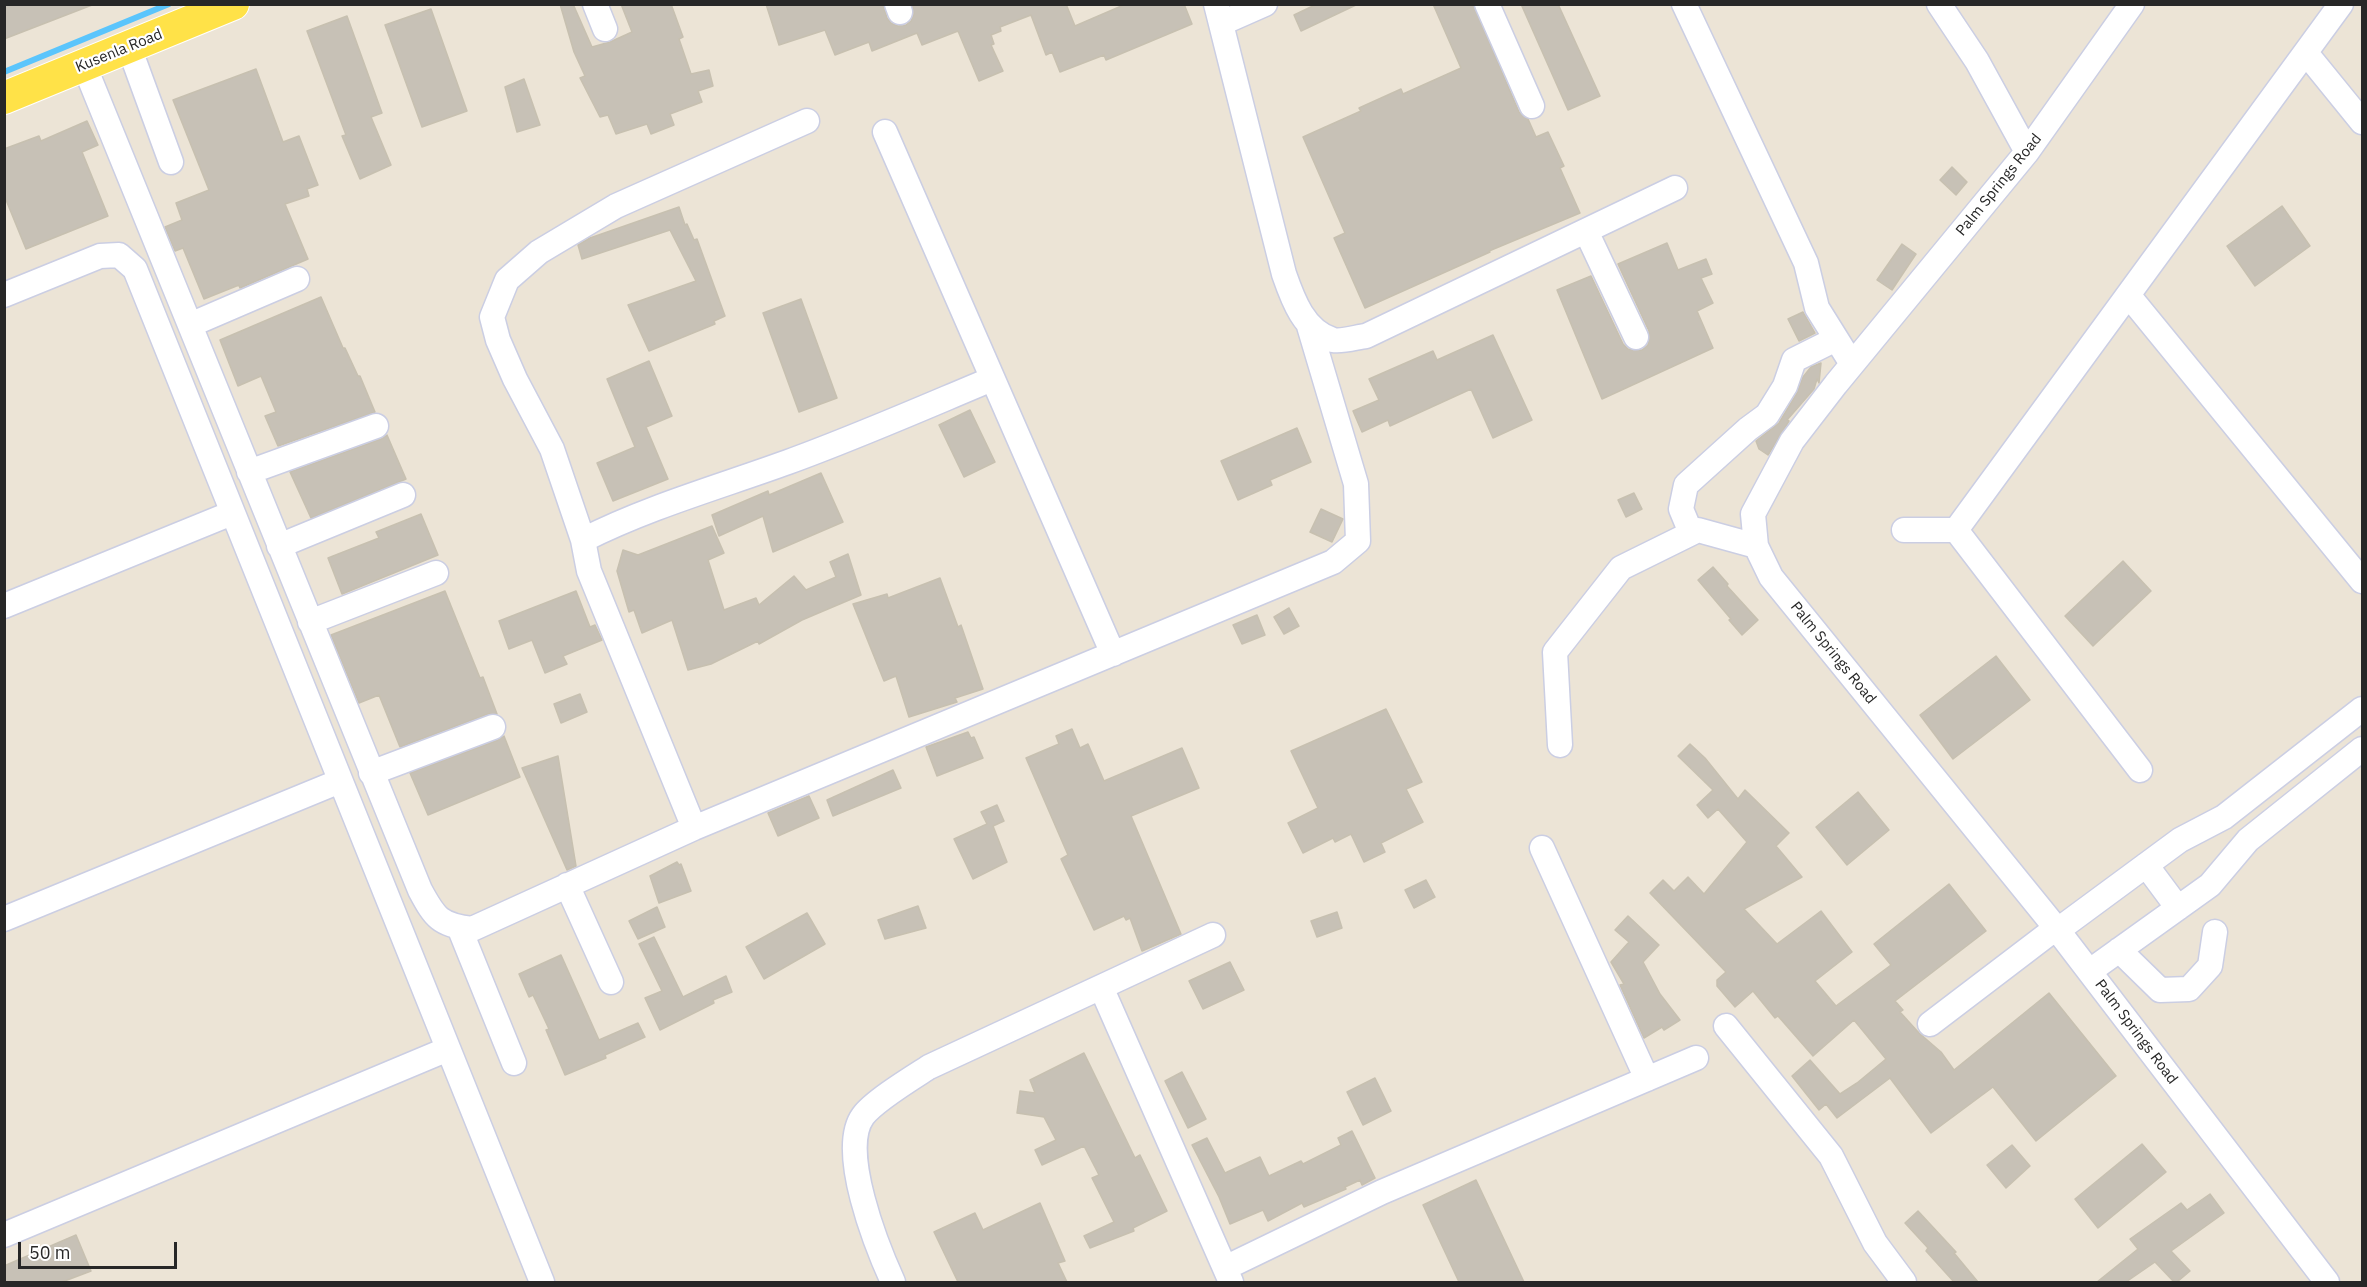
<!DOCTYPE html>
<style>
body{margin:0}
#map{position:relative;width:2367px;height:1287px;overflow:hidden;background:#ece4d6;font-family:"IBM Plex Sans",sans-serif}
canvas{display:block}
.frame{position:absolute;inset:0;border:6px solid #272727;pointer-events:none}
.scale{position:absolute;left:18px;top:1242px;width:159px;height:27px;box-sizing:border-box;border:3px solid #272727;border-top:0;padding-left:8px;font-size:18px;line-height:21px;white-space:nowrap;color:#272727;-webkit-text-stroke:4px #fff;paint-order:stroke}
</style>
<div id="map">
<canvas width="2367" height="1287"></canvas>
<div class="frame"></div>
<div class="scale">50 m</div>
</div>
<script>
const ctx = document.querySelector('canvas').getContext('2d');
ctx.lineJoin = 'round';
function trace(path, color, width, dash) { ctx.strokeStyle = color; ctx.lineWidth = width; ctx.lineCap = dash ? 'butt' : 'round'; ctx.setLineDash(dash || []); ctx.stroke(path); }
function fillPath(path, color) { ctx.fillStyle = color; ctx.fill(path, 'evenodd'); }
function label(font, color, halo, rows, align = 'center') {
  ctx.font = font + ' "IBM Plex Sans",sans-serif'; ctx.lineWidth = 4.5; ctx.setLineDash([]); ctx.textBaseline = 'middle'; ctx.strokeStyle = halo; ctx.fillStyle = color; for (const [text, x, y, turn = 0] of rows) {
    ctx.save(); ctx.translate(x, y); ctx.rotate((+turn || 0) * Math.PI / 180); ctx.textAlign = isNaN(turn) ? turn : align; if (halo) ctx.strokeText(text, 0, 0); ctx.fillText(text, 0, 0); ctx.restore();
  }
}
const stream = new Path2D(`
 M4,72L169,4`);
const building = new Path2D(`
 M4,4H91L92,5L4,39Z
 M560,4H573L592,47L610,42L632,32L621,4H671L683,37L679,39L691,74L709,70L713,86L698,91L702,102L670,114L674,125L651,134L647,124L616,134L608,115L600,117L580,78L585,76L574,52Z
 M766,4H883L887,18L891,23L898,26L906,25L911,21L914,14L912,4H1066L1075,26L1126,4H1184L1192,24L1106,60L1104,55L1060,72L1052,52L1046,55L1031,15L1000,27L1001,31L991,35L994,44L991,45L1003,71L979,81L958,31L922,45L917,33L872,51L869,42L835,55L825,30L779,45Z
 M1317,4H1358L1301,31L1294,15Z
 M1433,4H1473L1519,112L1528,119L1536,137L1548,132L1564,166L1560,168L1580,213L1489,251L1490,252L1365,308L1334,238L1345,233L1303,137L1361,111L1359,108L1401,89L1403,94L1461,68Z
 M1521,4H1558L1600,96L1568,110Z
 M431,9L467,111L422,127L385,25Z
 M347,16L382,113L371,117L391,165L360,179L342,136L346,135L307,31Z
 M256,69L283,142L299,136L318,185L307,189L309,196L285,204L308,259L240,288L239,285L204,299L183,248L175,251L165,227L182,220L176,203L209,190L173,100Z
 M524,79L540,125L517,132L505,87Z
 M87,121L98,145L82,152L108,216L26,249L4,195V149L39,136L41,141Z
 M1952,167L1967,182L1956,195L1940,180Z
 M2282,206L2310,246L2255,286L2227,246Z
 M679,207L685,225L687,224L694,240L697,239L725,316L714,321L715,324L649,351L628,305L696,281L670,230L582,259L578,245L590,238Z
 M1667,243L1678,270L1706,259L1712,274L1701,278L1713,303L1697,311L1713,348L1602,399L1557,290L1591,276L1623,344L1628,349L1642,350L1648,345L1649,331L1618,264Z
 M1902,244L1916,254L1892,290L1877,280Z
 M321,297L343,348H345L358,376H360L375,412L278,446L265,416L276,412L261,376L238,386L220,340Z
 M801,299L837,398L799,412L763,313Z
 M1803,312L1815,333L1799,341L1788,319Z
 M1493,335L1532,420L1493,438L1471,389L1390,426L1388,420L1362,432L1353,411L1379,400L1369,379L1433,351L1437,360Z
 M649,361L672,416L646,427L668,479L613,501L597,463L635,447L607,379Z
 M1821,363L1819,383L1817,379L1814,389L1787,420L1789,421L1768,455L1759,449L1756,441L1779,423L1797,393L1803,377L1811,367Z
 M970,410L995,462L964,477L939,425Z
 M1297,428L1311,462L1270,480L1272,485L1238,500L1221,461Z
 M387,435L406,479L311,518L290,472L381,439Z
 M821,473L843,522L773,552L763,516L719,536L712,515L768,491L769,495Z
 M1634,493L1642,509L1626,517L1618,500Z
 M1321,509L1343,519L1332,542L1310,532Z
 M421,514L438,555L342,594L328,558L379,538L376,532Z
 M712,526L724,553L708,560L724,610L756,598L759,605L794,576L806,590L836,577L830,562L848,554L861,595L802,620L759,644L758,641L711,664L688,670L672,620L642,633L634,610L629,612L617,571L623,550L638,555Z
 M2123,561L2151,591L2093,646L2065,616Z
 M1713,567L1728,584L1727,586L1758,620L1742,635L1729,620L1731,619L1698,580Z
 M940,578L958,627L961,625L983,689L955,698L957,702L909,717L896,676L884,681L853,604L887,594L888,598Z
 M445,591L480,678L483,677L497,714H488L400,747L379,695L359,703L331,635Z
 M576,591L590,627L595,625L602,640L563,656L567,664L545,673L532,640L509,649L499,621Z
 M1289,608L1299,626L1284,634L1274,617Z
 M1257,615L1265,635L1242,644L1233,625Z
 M1996,656L2030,700L1953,759L1920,715Z
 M580,694L587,712L561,723L554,704Z
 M1386,709L1422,782L1406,789L1423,822L1381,843L1385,852L1364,862L1351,834L1335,842L1333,838L1303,853L1288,823L1318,808L1291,751Z
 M1072,729L1080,748L1088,744L1104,781L1182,748L1199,788L1131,816L1181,934L1142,951L1130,918L1126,920L1124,916L1094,930L1061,859L1068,855L1026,758L1059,744L1056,736Z
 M968,732L971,738L974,737L983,758L937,776L926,747Z
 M504,736L520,777L428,815L410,773L498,740Z
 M1690,744L1705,758L1738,799L1745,790L1789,833L1776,846L1802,877L1744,909L1777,944L1821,911L1852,952L1815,981L1836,1006L1891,965L1874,944L1949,884L1986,931L1895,1001L1903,1010L1900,1012L1919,1033L1941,1052L1954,1070L2049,993L2116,1076L2036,1141L1993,1087L1931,1133L1890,1078L1837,1118L1826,1104L1819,1110L1792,1076L1810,1060L1840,1094L1857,1083L1886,1059L1854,1020L1813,1056L1778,1016L1775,1018L1753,991L1735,1007L1717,986V980L1726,972L1650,893L1663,880L1674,891L1688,877L1704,894L1747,842L1718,809L1708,818L1697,805L1713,790L1678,756Z
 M558,756L576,866L567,870L522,768Z
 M893,770L901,788L833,816L827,800Z
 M1858,792L1889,830L1847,865L1816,827Z
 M809,796L819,818L778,836L768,813Z
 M997,805L1004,821L993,826L1007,862L973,879L954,839L987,824L981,812Z
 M677,862L679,865L681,864L691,891L659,903L650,876Z
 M1426,880L1435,897L1414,908L1405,890Z
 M918,906L926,928L885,939L878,920Z
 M657,907L665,927L638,939L629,921Z
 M1337,912L1342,928L1317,937L1311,921Z
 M807,913L825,944L764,979L746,947Z
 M1628,916L1659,945L1643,962L1660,994L1680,1020L1664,1030L1662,1027L1644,1038L1620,985L1624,984L1611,962L1629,942L1615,930Z
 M654,937L683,997L726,976L732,992L713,1000L714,1003L660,1030L645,998L662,991L639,944Z
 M561,955L599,1040L638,1023L645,1037L605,1055L606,1058L565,1075L546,1030L549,1029L533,995L529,997L519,974Z
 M1230,962L1244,990L1203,1009L1189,981Z
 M1084,1053L1135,1158L1140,1155L1167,1211L1133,1228L1134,1231L1090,1248L1084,1236L1114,1222L1092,1178L1099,1175L1084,1146L1042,1165L1035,1150L1056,1140L1044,1117L1017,1113L1020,1091L1035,1093L1030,1080Z
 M1182,1072L1206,1119L1188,1128L1165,1081Z
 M1375,1078L1391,1111L1363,1125L1347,1092Z
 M1352,1131L1375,1178L1362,1185L1360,1180L1345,1187L1346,1189L1304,1207L1302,1203L1268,1221L1263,1210L1230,1224L1219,1197L1192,1145L1207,1138L1225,1173L1260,1157L1269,1176L1301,1161L1303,1164L1341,1145L1338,1138Z
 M2142,1144L2166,1172L2098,1228L2075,1199Z
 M2012,1145L2030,1166L2006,1188L1987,1165Z
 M1476,1180L1524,1282H1459L1423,1205Z
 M2210,1194L2224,1213L2171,1251L2190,1271L2177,1282H2174L2155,1262L2126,1282H2097L2138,1249L2130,1239L2181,1203L2187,1210Z
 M1040,1203L1065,1261L1058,1263L1067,1282H958L934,1232L975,1213L983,1230Z
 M1918,1211L1956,1252L1954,1253L1978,1282H1954L1926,1251L1928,1248L1905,1223Z
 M76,1235L91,1271L62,1282H4V1266Z`);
const minor = new Path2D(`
 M595,4L605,29
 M897,4L900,12
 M1216,4L1284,274C1293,300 1304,331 1333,340C1342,342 1357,337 1366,336L1675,188
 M1487,4L1532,106
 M1684,4L1806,263L1817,308L1852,364
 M1939,4L1977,61L2027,152
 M2132,4L2027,152L1836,384L1792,441L1753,514L1756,546L1771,577L2056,928L2327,1282
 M1222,23L1265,4
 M129,47L171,162
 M2306,53L2362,122
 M84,65L420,890C435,918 440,925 472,929L694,828L1333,562L1358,541L1356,484L1309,326
 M885,132L1113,654
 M1586,231L1636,337
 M4,295L100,256L119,255L135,269L542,1282
 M2129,296L2362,581
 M190,325L297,279
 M249,472L376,426
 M1904,530H1956L2140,770
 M1956,530L2341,4
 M1691,533L1681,509L1686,485L1748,429L1767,415L1785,386L1794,360L1836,339
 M583,540L552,449L515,379L498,340L492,317L507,280L539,252L616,206L807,121
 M279,546L403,495
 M4,606L232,513
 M310,622L436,573
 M1560,745L1555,652L1621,568L1698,530L1756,546
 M371,773L493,727
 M694,828L589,571L583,540C648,507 719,487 788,462C857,437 925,407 992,379
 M1542,848L1647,1079
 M2146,865L2178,908
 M567,885L611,982
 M4,919L340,781
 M459,927L514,1063
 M2058,930L2180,840L2224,817L2362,709
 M2119,950L2160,990L2189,989L2210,966L2215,932
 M2090,971L2210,885L2248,840L2362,749
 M1101,987L1231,1282
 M1930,1024L2056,928
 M1726,1026L1831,1156L1875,1243L1904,1282
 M4,1235L448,1049
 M1225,1268L1382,1192L1696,1058
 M893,1282C877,1247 838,1150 863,1116C874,1101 912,1078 929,1067L1213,935`);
const major = new Path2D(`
 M4,98L233,4`);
const streetNames = [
 ["Kusenla Road",119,51,-22],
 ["Palm Springs Road",1999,185,-51],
 ["Palm Springs Road",1833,653,51],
 ["Palm Springs Road",2136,1032,53]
];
trace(stream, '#5bc5fc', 6);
fillPath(building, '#c7c1b6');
trace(building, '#c7c0b0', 1.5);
trace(minor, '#cbcee3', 27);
trace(major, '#fff', 34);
trace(minor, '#fff', 24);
trace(major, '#ffe248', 32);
label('15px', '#272727', '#fff', streetNames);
</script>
